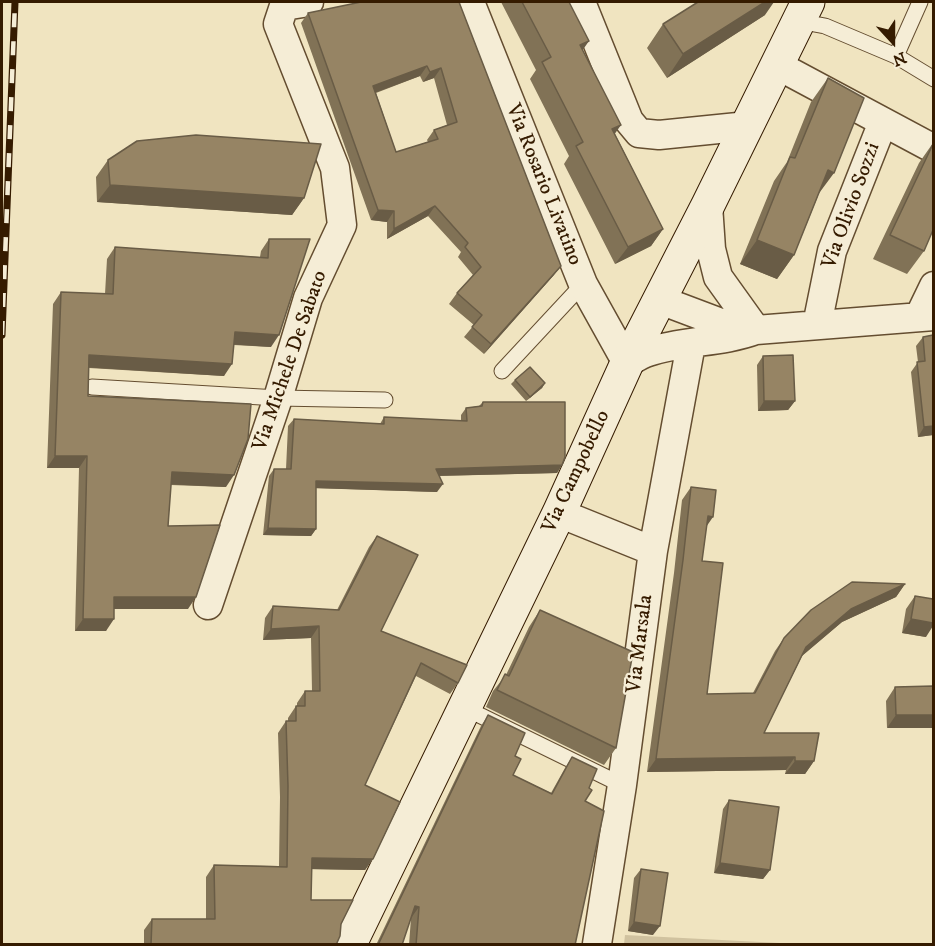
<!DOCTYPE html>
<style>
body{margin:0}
#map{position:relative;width:935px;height:946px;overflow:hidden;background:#f0e4c0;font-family:"IM FELL DW Pica",serif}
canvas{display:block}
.frame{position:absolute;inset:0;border:3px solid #351b00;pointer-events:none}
.north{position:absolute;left:863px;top:12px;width:60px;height:60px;-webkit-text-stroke:4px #f5edd6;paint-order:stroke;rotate:159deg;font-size:16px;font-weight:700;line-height:24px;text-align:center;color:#351b00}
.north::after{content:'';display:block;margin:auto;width:21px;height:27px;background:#351b00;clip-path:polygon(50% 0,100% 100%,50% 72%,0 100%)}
</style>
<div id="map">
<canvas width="935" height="946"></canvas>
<div class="frame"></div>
<div class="north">N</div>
</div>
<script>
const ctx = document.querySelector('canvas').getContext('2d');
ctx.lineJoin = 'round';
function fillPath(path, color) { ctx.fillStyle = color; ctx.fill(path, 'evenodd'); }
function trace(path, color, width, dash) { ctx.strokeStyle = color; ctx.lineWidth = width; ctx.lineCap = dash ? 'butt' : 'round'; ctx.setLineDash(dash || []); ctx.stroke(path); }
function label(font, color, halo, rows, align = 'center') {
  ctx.font = font + ' "IM FELL DW Pica",serif'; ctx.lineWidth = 4.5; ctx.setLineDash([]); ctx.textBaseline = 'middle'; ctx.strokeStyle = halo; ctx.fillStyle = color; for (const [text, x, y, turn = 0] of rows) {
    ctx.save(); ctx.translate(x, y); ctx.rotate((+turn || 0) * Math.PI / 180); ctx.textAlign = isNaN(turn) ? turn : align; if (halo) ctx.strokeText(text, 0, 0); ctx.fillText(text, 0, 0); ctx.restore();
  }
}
const green = new Path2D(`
 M625,935L799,944H624Z`);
const lane = new Path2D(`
 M798,21L825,26L896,56L920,2
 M896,56L934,79
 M502,371L583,284
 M92,387L278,398L385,400
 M465,708L622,785`);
const street = new Path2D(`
 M470,2L583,284L627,363C634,359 641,354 648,352C683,340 721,343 756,330
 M581,2L629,121L639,133L659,135L748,126
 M777,65L934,149
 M708,205L711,249L718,277L756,330
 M660,300L729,326L756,330L934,316
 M919,317L934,286
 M817,325L832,251L883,122
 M559,513L653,551
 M208,605L278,398L308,298L342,225L335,168L278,24L284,6L309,2
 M597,944L622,785L653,551L691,344`);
const secondary = new Path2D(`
 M350,944L559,513L627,363L708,205L808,2`);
const rail = new Path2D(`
 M2,335L15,2`);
const wall = new Path2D(`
 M459,2L561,266L553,276L484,354L464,337L474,325L449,304L457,293L473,275L458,257L461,252L428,216L387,239V222L371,220L301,23L308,13ZM420,76L423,82L434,78L447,125L434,130L427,140L428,142L396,152L376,93Z
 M501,2H569L582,50L615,134L663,229L651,246L615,264L564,164L569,156L530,79L536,70Z
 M765,15L667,78L647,48L663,24Z
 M828,78L818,196L794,255L777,279L740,264L774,181L787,162L811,102Z
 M933,143V230L924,251L907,274L873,259L919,163Z
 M108,160L304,198L292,215L97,202L96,177Z
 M269,239L271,347L234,345L224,376L89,368L88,396L226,487L171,485L168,526L188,609H114L106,631H75L79,468H47L53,304L61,292L105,294L107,259L115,247L260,257L261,251Z
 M933,335V435L918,437L911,372L918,362L916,346L923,337Z
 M763,356L795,401L788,410L758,411L757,365Z
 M515,380L545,383L542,388L526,401L511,384Z
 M483,402L562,465L557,473L439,476L437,492L316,488V529L311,536L263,535L269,476L274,469H286L288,426L294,419L380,424L384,417L461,421V415L466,408L479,406Z
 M691,487L706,527L702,561L707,694L753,693L775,651L784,638L905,584L896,597L842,622L802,656L764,733L814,761L805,774H785L786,770L647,772L674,573L682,500Z
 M377,536L381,631L458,683L450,694L416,676L365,785L373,859L365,870L312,869L311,900L341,924L336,945H144V930L152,919H206V877L214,865L279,866L280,797L278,733L286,721H288V718L296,706H297V703L305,691H312L311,638L263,640L265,618L273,606L337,610L369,547Z
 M915,596L926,637L902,633L906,609Z
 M540,610L616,748L604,765L486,707L493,691L506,675L529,627Z
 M933,686L887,728L886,701L895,687Z
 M488,715L515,756L513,775L551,793L565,768L572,757L589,788L585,801L575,945H409L411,918L402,945H376L481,726Z
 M729,800L770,870L763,879L714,873L723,809Z
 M641,869L653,935L628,931L634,878Z`);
const shadedWall = new Path2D(`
 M765,2H774L765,15L667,78L683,54Z
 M589,41L577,58L580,45Z
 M427,66L420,76L366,96L373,86Z
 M441,68L434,78L423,82L430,72Z
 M621,125L609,142L612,129Z
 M828,170L834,173L817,196Z
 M110,185L304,198L292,215L97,202Z
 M435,206L428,216L387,239L394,229Z
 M378,210L394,211L387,222L371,220Z
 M663,229L651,246L615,264L628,247Z
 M757,240L794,255L777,279L740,264Z
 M561,266L553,276L484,354L491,344Z
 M235,332L279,335L271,347L226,344Z
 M89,355L232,364L224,376L81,367Z
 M545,383L542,388L526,401L530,397Z
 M764,401H795L788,410L758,411Z
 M933,426V435L918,437L924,427Z
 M55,456H87L79,468H47Z
 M562,465L557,473L431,476L436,469Z
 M172,472L234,475L226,487L163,484Z
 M316,481L443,484L437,492L310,488Z
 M708,516L713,517L704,530Z
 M268,528L316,529L311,536L263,535Z
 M905,584L896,597L842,622L797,660L806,647L851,609Z
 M114,597H196L188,609H106Z
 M83,619H114L106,631H75Z
 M911,619L933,623V626L926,637L902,633Z
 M319,626L311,638L263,640L271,629Z
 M896,715H933V728H887Z
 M795,757L786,770L647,772L656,759Z
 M795,761H814L805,774H785Z
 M312,858L373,859L365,870L304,869Z
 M720,863L770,870L763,879L714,873Z
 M415,906L419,907L411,918Z
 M634,922L660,926L653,935L628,931Z`);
const building = new Path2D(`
 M361,2H459L561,266L491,344L472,327L482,315L457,293L481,267L465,247L468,243L435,206L394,229V211L378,210L308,13ZM427,66L430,72L441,68L457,122L434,130L438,139L396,152L373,86Z
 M522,2H569L589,41L580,45L621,125L612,129L663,229L628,247L576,146L583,142L542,62L551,57Z
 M698,2H765L683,54L663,24Z
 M828,78L864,98L834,173L828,170L794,255L757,240L790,157L795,158Z
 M196,135L321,144L304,198L110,185L108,160L137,141Z
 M933,144V230L924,251L890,235Z
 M269,239H310L279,335L235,332L232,364L89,355L88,396L251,404L248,439L234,475L172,472L168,526L220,525L196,597H114V619H83L87,456H55L61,292L113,294L115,247L268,258Z
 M933,335V426L924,427L917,362L925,361L923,337Z
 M793,355L795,401H764L763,356Z
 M530,367L545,383L530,397L515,380Z
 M483,402H565V457L562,465L436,469L443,484L316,481V529L268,528L274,469H291L294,419L384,424V417L467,421L466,408L482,406Z
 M691,487L716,490L713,517L708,516L702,561L723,563L707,694L755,693L784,638L811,610L852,582L905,584L851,609L806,647L764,733H819L814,761H795V757L656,759L683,560Z
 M377,536L418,555L381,631L467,665L458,683L421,663L365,785L400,802L373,859L312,858L311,900H353L341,924L340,936L336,945H151L152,919H215L214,865L287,867L288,786L286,721H296V706H305V691H320L319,626L271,629L273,606L339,610Z
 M915,596L933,599V623L911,619Z
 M540,610L633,652L616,748L497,690L505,674L509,676Z
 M933,686V715H896L895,687Z
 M488,715L525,733L515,756L521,759L513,775L552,794L572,757L597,769L589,788L592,790L585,801L604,811L575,945H416L419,907L415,906L402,945H378Z
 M729,800L779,807L770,870L720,863Z
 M641,869L668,873L660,926L634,922Z`);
const streetNames = [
 ["Via Rosario Livatino",543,185,68],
 ["Via Olivio Sozzi",852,206,-70],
 ["Via Michele De Sabato",291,361,-71],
 ["Via Campobello",577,472,-65],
 ["Via Marsala",641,644,-83]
];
fillPath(green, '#d0c29f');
trace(lane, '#644d30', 17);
trace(street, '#644d30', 31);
trace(secondary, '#351b00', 35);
trace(lane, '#f5edd6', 15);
trace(street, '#f5edd6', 28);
trace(secondary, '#f5edd6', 33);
trace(rail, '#351b00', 7);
trace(rail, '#f5edd6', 4.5, [14]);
fillPath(wall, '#817256');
fillPath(shadedWall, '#695c46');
fillPath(building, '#968464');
trace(building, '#695c46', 1.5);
label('21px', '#351b00', '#f5edd6', streetNames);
</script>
